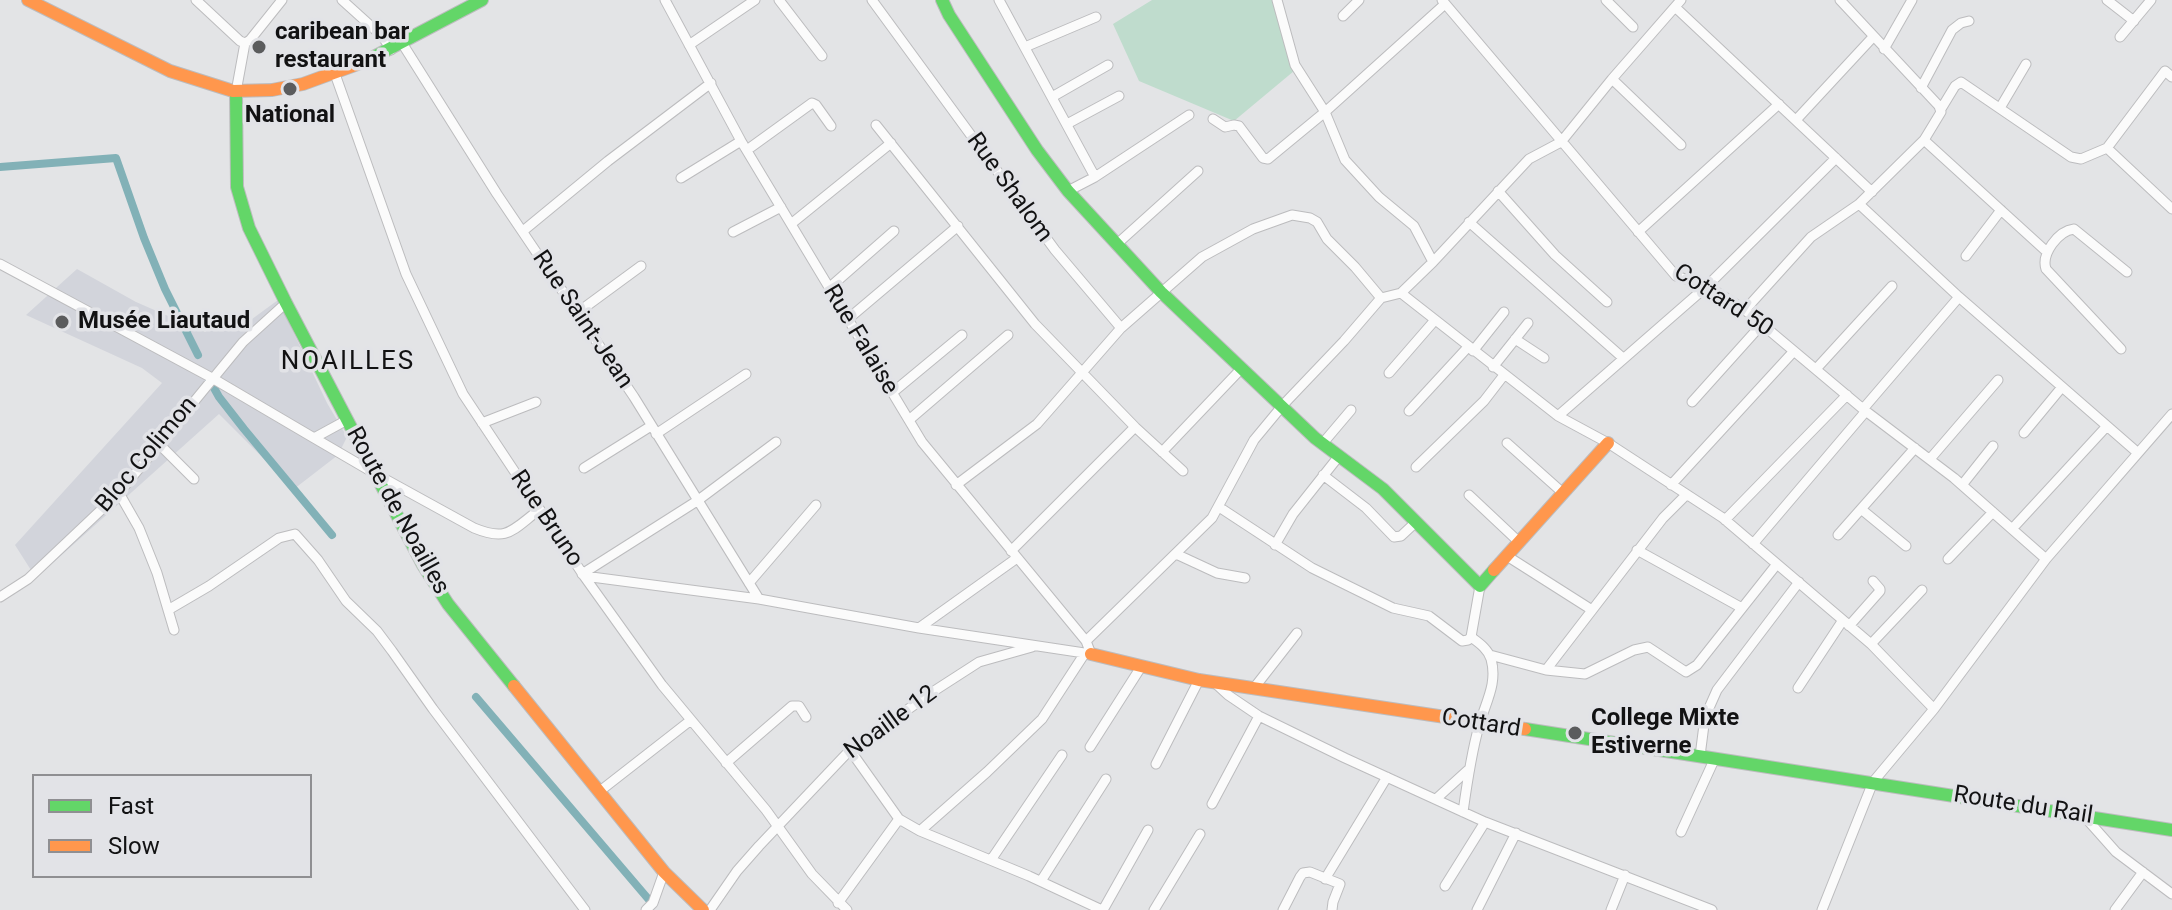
<!DOCTYPE html>
<meta charset="utf-8">
<style>
body{margin:0}
#map{position:relative;width:2172px;height:910px;overflow:hidden;background:#e3e4e6;font-family:Roboto,sans-serif}
canvas{display:block}
.legend{position:absolute;left:32px;top:774px;width:280px;height:104px;box-sizing:border-box;background:#e2e3e7;border:2px solid #8f8f92;margin:0;padding:10px 14px;list-style:none;font-size:24px;color:#121213}
.legend li{display:flex;align-items:center;gap:16px;height:40px}
.legend b{width:40px;border:2px solid #8f8f92}
</style>
<div id="map">
<canvas width="2172" height="910"></canvas>
<ul class="legend">
<li><b style="height:10px;background:#63d668"></b>Fast</li>
<li><b style="height:10px;background:#ff974d"></b>Slow</li>
</ul>
</div>
<script>
const ctx = document.querySelector('canvas').getContext('2d');
ctx.lineJoin = 'round';
function fillPath(path, color) { ctx.fillStyle = color; ctx.fill(path, 'evenodd'); }
function trace(path, color, width, dash) { ctx.strokeStyle = color; ctx.lineWidth = width; ctx.lineCap = dash ? 'butt' : 'round'; ctx.setLineDash(dash || []); ctx.stroke(path); }
function label(font, color, halo, rows, align = 'center') {
  ctx.font = font + ' Roboto,sans-serif'; ctx.lineWidth = 7; ctx.setLineDash([]); ctx.textBaseline = 'middle'; ctx.strokeStyle = halo; ctx.fillStyle = color; for (const [text, x, y, turn = 0] of rows) {
    ctx.save(); ctx.translate(x, y); ctx.rotate((+turn || 0) * Math.PI / 180); ctx.textAlign = isNaN(turn) ? turn : align; if (halo) ctx.strokeText(text, 0, 0); ctx.fillText(text, 0, 0); ctx.restore();
  }
}
const built = new Path2D(`
 M77,269L136,302L205,332L233,318L248,322L278,300L327,403L347,437L338,455L294,489L219,414L36,578L15,545L162,383L142,368L26,315Z`);
const green = new Path2D(`
 M1152,0H1272L1294,71L1234,121L1139,81L1113,24Z`);
const canal = new Path2D(`
 M0,167L116,158L144,238L165,289L198,355
 M209,379L219,397L244,429L332,535
 M476,697L650,901`);
const street = new Path2D(`
 M196,0L240,41L245,43
 M342,0L383,37L391,50
 M665,0L741,141L922,442L1086,641L1091,654
 M779,0L822,56
 M872,0L1055,250L1121,328L1202,257L1253,229L1292,215L1310,218L1317,222L1327,239L1355,267L1381,298
 M999,0L1095,177L1068,191
 M1277,0L1295,65L1325,112L1345,160L1379,197L1414,226L1433,262
 M1442,0L1676,276L1707,286L1745,310L1863,409L1954,478L2046,559
 M1606,0L1633,27
 M2107,0L2134,21
 M1675,7L1872,192
 M1343,16L1359,0
 M2120,37L2151,0
 M245,43L250,40L282,0
 M402,43L497,194L634,397L759,599
 M689,45L755,0
 M1025,47L1096,17
 M1884,49L1912,0
 M335,74L406,274L463,394L584,576L662,685L766,810L812,874L847,910
 M2172,77L2165,71L2107,148L2172,209
 M1612,79L1681,145
 M1921,88L1952,30L1961,23L1969,21
 M236,92L245,43
 M1052,97L1108,65
 M2000,108L2026,64
 M1941,109L1955,86L1961,82L2071,157L2081,159L2107,148
 M1213,119L1225,127L1234,125L1239,126L1263,158L1268,159L1325,112L1445,4
 M1796,120L1873,37
 M1067,124L1119,96
 M876,125L1035,324L1135,427
 M1924,140L2047,252
 M747,150L812,103L816,105L831,126
 M1095,177L1189,115
 M681,178L741,141
 M1498,191L1555,255L1607,302
 M1859,204L1959,297L2138,453
 M1469,222L1623,358
 M791,224L891,143
 M523,231L608,161L711,83
 M733,232L781,207
 M1638,232L1779,104
 M1117,244L1198,171
 M1966,256L2001,210
 M0,264L212,378L314,438L347,420
 M829,288L894,231
 M1401,293L1558,416L1608,443L1723,518L1871,644L1934,709
 M1745,310L1811,237L1859,204L1924,140L1941,112L1939,106L1840,0
 M577,313L641,266
 M848,319L958,226
 M1515,339L1544,358
 M2121,349L2046,269C2041,254 2058,231 2074,229L2127,272
 M1473,351L1504,312
 M1493,367L1528,323
 M1816,369L1892,286
 M1389,373L1435,320
 M892,393L962,335
 M1692,402L1762,324
 M1863,409L1959,297
 M1409,411L1468,347
 M1558,416L1707,286L1836,158
 M909,420L1008,335
 M482,423L536,402
 M2024,433L2062,387
 M656,434L746,374
 M314,438L374,473L474,528C508,542 512,530 539,510
 M1323,443L1351,410
 M1507,443L1563,493
 M159,444L194,479
 M1162,452L1241,369
 M1930,459L1998,380
 M1416,467L1484,401L1504,375
 M584,468L651,426
 M1323,475L1366,508L1394,537L1401,536L1416,522
 M956,485L1037,424L1121,328
 M1671,485L1794,351
 M1962,485L1993,446
 M119,493L139,528L157,573L174,630
 M1469,495L1519,542
 M1219,507L1312,568L1393,608L1429,616L1462,641L1468,640L1471,637L1480,586
 M1861,509L1906,546
 M1725,520L1847,395
 M2012,529L2107,426
 M1838,535L1915,448
 M1753,544L1866,411
 M1275,545L1293,514L1339,456
 M1637,550L1742,608
 M1011,551L1135,427L1183,471
 M1176,554L1217,573L1245,578
 M1507,556L1592,610
 M1948,559L1993,512
 M582,574L697,501L776,442
 M584,576L759,599L919,628L1091,654
 M749,583L816,505
 M0,597L28,579L119,493L243,342L286,303
 M168,610L209,586L279,538L295,534L318,560L346,601L377,631L392,651L433,709L585,910
 M1849,626L1880,591V589L1873,581
 M919,628L1017,558
 M1086,641L1212,518L1254,440L1283,405L1344,341L1381,298L1401,293L1433,262L1529,159L1561,142L1612,79L1681,0
 M1871,644L1922,590
 M1490,655L1546,670L1585,674L1634,650L1648,647L1686,672L1697,665L1777,564
 M1546,670L1663,518L1686,495
 M1215,683L1228,695L1259,716L1345,758L1485,822L1712,910
 M1254,688L1297,633
 M1798,688L1843,620
 M1090,747L1141,667
 M850,750L899,819L920,831L1029,876L1102,910
 M1700,756L1705,717L1717,690L1799,582
 M726,763L792,706H799L806,717
 M1156,764L1199,680
 M600,791L691,720
 M1436,799L1469,769
 M1212,804L1259,716
 M1463,812C1467,783 1471,754 1479,726C1485,703 1498,684 1491,659C1488,649 1479,643 1471,637
 M2084,816L2116,852L2172,894
 M920,831L987,772L1042,719L1085,653
 M1681,832L1715,758
 M991,860L1062,755
 M1325,879L1387,777
 M1041,881L1106,779
 M1445,886L1485,822
 M838,903L899,819
 M646,910L653,903L664,872
 M710,910L737,871L759,846L850,750L934,691L979,662L1032,647
 M1103,910L1148,830
 M1154,910L1200,834
 M1283,910L1300,877L1303,873L1310,872L1340,884L1333,902L1332,910
 M1477,910L1516,833
 M1611,910L1625,875
 M1822,910L1873,782L1934,709L2046,559L2172,414
 M2115,910L2143,872`);
const fast = new Path2D(`
 M942,0L949,15L1037,150L1068,191L1161,292L1315,438L1383,489L1480,586L1494,570
 M366,61L482,0
 M236,92L237,187L249,228L286,303L423,565L448,604L514,686
 M1525,729L2172,830`);
const slow = new Path2D(`
 M28,0L170,71L233,91L272,90L303,84L366,61
 M1494,570L1608,443
 M1091,654L1199,680L1525,729
 M514,686L664,872L703,910`);
const markers = [
 [259,47,8,"#5b5c5d"],
 [290,89,8,"#5b5c5d"],
 [62,322,8,"#5b5c5d"],
 [1575,733,8,"#5b5c5d"]
];
const poiNames = [
 ["caribean bar",275,33],
 ["restaurant",275,61],
 ["National",290,116,"center"],
 ["Musée Liautaud",78,322],
 ["College Mixte",1591,719],
 ["Estiverne",1591,747]
];
const streetNames = [
 ["Rue Shalom",1009,188,54],
 ["Cottard 50",1723,301,33],
 ["Rue Saint-Jean",582,320,56],
 ["Rue Falaise",860,340,59],
 ["Bloc Colimon",147,455,-50],
 ["Route de Noailles",397,511,61],
 ["Rue Bruno",546,519,56],
 ["Noaille 12",891,723,-36],
 ["Cottard",1481,724,9],
 ["Route du Rail",2023,806,9]
];
const neighbourhoodNames = [
 ["NOAILLES",348,362]
];
fillPath(built, '#d2d4db');
fillPath(green, '#bfdccd');
trace(canal, '#82b1b7', 8);
trace(street, '#bcbcbe', 11);
trace(fast, '#bcbcbe', 14);
trace(slow, '#bcbcbe', 14);
trace(street, '#fbfbfb', 9);
trace(fast, '#63d668', 12);
trace(slow, '#ff974d', 12);
for (const [x, y, r, color] of markers) { const dot = new Path2D(); dot.arc(x, y, r, 0, 2 * Math.PI); ctx.fillStyle = color; ctx.fill(dot); trace(dot, '#e2e3e7', 3); }
label('bold 24px', '#121213', '#e2e3e7', poiNames, 'left');
label('24px', '#121213', '#e2e3e7', streetNames);
ctx.letterSpacing = '2px';
label('26px', '#121213', '#e2e3e7', neighbourhoodNames);
ctx.letterSpacing = '0px';
</script>
